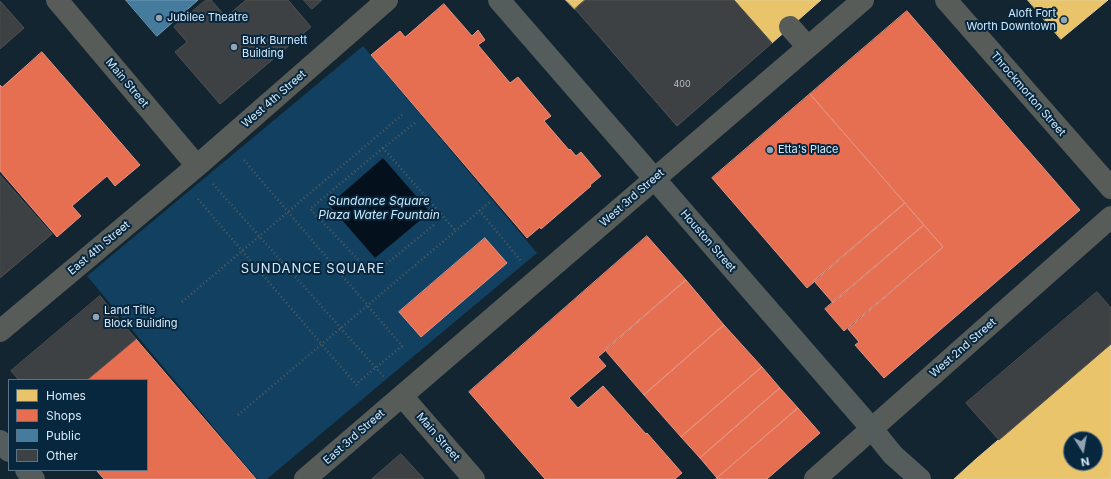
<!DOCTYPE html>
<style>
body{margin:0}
#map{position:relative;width:1111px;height:479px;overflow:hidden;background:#132531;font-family:Inter,sans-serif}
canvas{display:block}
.legend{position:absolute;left:8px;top:379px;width:140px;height:92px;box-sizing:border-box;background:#06273e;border:1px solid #5a7589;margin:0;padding:5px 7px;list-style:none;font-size:12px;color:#d7e9f9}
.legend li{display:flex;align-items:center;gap:8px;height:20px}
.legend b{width:20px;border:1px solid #5a7589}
.north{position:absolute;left:1063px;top:431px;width:40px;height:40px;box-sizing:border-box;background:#06273e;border:1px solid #5a7589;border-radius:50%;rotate:169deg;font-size:11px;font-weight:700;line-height:16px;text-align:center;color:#d7e9f9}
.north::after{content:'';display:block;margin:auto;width:14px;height:18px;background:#92a4b3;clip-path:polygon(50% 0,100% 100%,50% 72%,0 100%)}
</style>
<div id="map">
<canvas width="1111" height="479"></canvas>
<ul class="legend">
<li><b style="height:11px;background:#e9c46a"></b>Homes</li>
<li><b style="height:11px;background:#e76f51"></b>Shops</li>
<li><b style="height:11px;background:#457b9d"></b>Public</li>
<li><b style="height:11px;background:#3e4143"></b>Other</li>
</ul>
<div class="north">N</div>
</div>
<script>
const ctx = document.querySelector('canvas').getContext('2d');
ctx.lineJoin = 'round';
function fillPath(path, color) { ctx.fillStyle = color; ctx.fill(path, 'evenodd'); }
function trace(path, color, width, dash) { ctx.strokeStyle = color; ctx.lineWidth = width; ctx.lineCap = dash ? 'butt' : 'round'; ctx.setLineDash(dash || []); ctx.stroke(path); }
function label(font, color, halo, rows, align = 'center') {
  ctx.font = font + ' Inter,sans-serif'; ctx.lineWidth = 4; ctx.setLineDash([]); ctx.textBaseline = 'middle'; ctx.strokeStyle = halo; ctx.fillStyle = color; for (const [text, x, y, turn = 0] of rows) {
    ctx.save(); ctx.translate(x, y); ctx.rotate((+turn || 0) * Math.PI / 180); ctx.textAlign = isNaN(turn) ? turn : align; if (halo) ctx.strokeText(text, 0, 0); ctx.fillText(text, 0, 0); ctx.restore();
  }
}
const green = new Path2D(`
 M363,46L537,253L267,479H257L87,276Z`);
const water = new Path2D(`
 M383,158L430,212L375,258L329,205Z`);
const homes = new Path2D(`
 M566,0H585L575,9Z
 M734,0H821L772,43Z
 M1028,0H1108L1061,39Z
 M1111,344V479H954L976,459ZM1071,439H1095V463H1071Z`);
const shops = new Path2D(`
 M444,4L472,36L478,30L485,40L478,45L510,83L518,77L551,116L544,121L569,150L570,149L576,156L581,152L601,176L590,185L591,186L541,229L540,227L527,238L371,55L400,31L405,37Z
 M907,11L1080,210L884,378L855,345L859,342L848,329L943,247L810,94Z
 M42,52L140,165L115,186L107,176L72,206L81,216L57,237L0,171V85L2,87Z
 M810,94L905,203L807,288L712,178Z
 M905,203L924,225L833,303L814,281Z
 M924,225L943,247L844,331L825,309Z
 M647,236L686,280L598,357L606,366L569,398L578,408L603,386L646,434L647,433L682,473L675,479H545L469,392Z
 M485,238L507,263L421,337L399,312Z
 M686,280L724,325L644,395L605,350Z
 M724,325L762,367L681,437L644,395Z
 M136,339L256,479H104L96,470H147V380H87Z
 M762,367L780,388L700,458L681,437Z
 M780,388L798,408L717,478L700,458Z
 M798,408L820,433L767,479H716Z`);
const public = new Path2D(`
 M126,0H198L157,36Z`);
const building = new Path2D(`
 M206,0H211L226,17L246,0H288L311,27L220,104L175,52L187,42L174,27Z
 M304,0H322L312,9Z
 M585,0H734L772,43L677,126L575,9Z
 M0,1L24,28L0,49Z
 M0,175L52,234L0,278Z
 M1097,292L1111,308V344L999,440L966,403Z
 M100,296L136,339L87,380H19L11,371Z
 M401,454L424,479H372Z`);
const path = new Path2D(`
 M415,123L383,148L455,230
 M383,148L310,209L373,275L435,224
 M244,160L402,346L356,384
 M213,184L385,378
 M198,199L359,388
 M479,210L521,261
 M182,302L403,114
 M238,415L491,201`);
const minor = new Path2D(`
 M57,0L197,166
 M946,0L1111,188
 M790,27L808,47
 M0,331L197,166L387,0
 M402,396L474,479
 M305,479L863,0
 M815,479L1111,217`);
const major = new Path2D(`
 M499,0L872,429L893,455L920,479
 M0,441L9,451
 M26,470L34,479`);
const markers = [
 [159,18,4,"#92a4b3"],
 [1064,20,4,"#92a4b3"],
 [234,47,4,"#92a4b3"],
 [770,150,4,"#92a4b3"],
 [96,317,4,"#92a4b3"]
];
const numberNames = [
 ["400",682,84]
];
const poiNames = [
 ["Aloft Fort",1056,14,"right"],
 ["Worth Downtown",1056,27,"right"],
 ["Jubilee Theatre",167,18],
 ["Burk Burnett",242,41],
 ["Building",242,54],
 ["Etta's Place",778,150],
 ["Land Title",104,311],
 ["Block Building",104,324]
];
const streetNames = [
 ["Main Street",127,83,50],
 ["Throckmorton Street",1028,94,49],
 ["West 4th Street",274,99,-41],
 ["West 3rd Street",632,198,-41],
 ["Houston Street",708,241,49],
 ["East 4th Street",99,248,-40],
 ["West 2nd Street",963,348,-41],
 ["East 3rd Street",354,437,-41],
 ["Main Street",438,437,49]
];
const waterNames = [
 ["Sundance Square",379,201],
 ["Plaza Water Fountain",379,215]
];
const quarterNames = [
 ["SUNDANCE SQUARE",313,269]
];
fillPath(green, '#124061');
fillPath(water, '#04101b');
fillPath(homes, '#e9c46a');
trace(homes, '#e4cf95', 1);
fillPath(shops, '#e76f51');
trace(shops, '#e29483', 1);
fillPath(public, '#457b9d');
trace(public, '#719cb9', 1);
fillPath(building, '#3e4143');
trace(building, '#505251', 1);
trace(path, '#545c5f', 2.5, [1, 3]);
trace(minor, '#575c59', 22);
trace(major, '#545c5c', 22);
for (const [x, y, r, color] of markers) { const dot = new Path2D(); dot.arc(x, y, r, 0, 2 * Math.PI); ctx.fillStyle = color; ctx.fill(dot); trace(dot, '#06273e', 1.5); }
label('9px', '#b1bfcc', null, numberNames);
label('11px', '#d7e9f9', '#06273e', poiNames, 'left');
label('11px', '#d7e9f9', '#06273e', streetNames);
label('italic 12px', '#d1e7fa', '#06273e', waterNames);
ctx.letterSpacing = '1px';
label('13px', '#d7e9f9', '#06273e', quarterNames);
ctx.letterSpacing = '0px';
</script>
